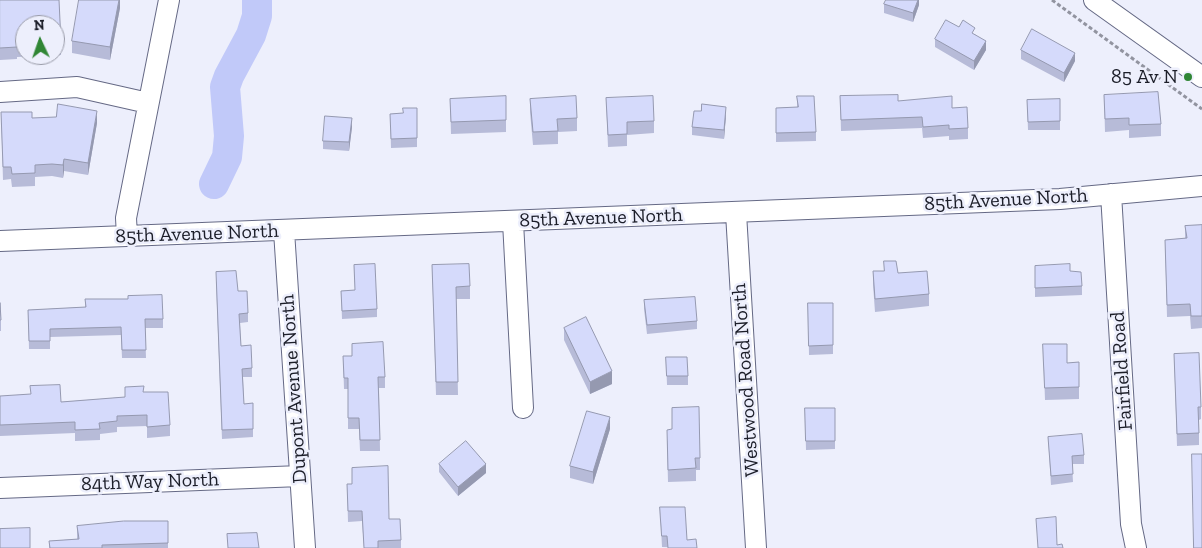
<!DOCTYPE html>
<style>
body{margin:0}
#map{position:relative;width:1202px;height:548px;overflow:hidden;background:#edeffc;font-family:"Zilla Slab",serif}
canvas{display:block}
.north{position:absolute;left:15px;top:15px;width:50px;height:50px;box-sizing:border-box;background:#edeffc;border:1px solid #999ba8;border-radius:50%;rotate:357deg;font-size:14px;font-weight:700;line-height:20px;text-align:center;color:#1c1e29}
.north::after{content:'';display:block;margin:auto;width:18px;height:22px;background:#308635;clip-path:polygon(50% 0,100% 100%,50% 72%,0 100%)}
</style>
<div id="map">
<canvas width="1202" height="548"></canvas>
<div class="north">N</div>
</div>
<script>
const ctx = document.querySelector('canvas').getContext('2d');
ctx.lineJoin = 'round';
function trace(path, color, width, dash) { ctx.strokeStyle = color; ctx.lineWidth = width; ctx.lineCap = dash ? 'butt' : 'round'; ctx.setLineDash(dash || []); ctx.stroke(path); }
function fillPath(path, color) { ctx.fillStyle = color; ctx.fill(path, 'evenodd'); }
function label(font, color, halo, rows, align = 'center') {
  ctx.font = font + ' "Zilla Slab",serif'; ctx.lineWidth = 5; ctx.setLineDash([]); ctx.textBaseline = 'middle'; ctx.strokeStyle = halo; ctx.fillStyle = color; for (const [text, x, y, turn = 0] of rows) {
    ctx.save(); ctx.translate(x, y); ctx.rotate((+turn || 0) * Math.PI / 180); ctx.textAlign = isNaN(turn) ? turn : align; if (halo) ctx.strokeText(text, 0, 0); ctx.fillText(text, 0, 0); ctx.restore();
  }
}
const river = new Path2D(`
 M214,184L227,157L229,136L225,87L229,76L251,35L257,16V0`);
const path = new Path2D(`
 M1052,0L1202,109`);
const minor = new Path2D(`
 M1094,0L1202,77
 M0,92L77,87L148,103
 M1111,194L1131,524L1136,548
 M736,213L756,548
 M513,222L523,408
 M284,231L305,548
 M127,236L126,218L169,0
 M0,241L1060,199L1202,186
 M0,488L300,476`);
const wall = new Path2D(`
 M0,0H59L61,55L17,57V59L0,60ZM25,25H55V55H25Z
 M120,0V8L110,60L72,53V41Z
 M919,0V5L913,22L884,13V4Z
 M975,34L986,50L974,70L935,47V39Z
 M1021,50L1075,61L1064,82L1021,59Z
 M1104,95L1161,124V136L1129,138V130L1105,132Z
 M506,96V132L451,134L450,99Z
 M797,96L816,132V141L776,142V108L797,107Z
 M840,96L898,101L952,108L968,128V139L949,140V136L923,138L922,128L841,131Z
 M606,98L654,121V133L627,135V146L608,147Z
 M530,99L577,118V131L558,132V144L533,145L530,112Z
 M1060,99V130H1028L1027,100Z
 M417,108V147L391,148L390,114L403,113Z
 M1,112L32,118L97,123L88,175L64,171L63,178L52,176L35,177V186L12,187L11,179L3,180Z
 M726,115L724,139L692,135V127Z
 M352,127L349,151L323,149V141Z
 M1202,225V328L1191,329L1190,316L1167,317L1165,240L1185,238V226Z
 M884,261L898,273L929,294V306L875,312L873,284V271H884Z
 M354,265L377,309V317L342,319L341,291L355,290Z
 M432,265L470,286V299H456L458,395H436Z
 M1035,266L1070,271L1082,286V295L1035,297Z
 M216,281L238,291L248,313V322L240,323L241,346L252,368V377H243L244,404L253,403V437L222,439Z
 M85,299L163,319V328H145L146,358H122L121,335L50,337V349H29L28,310L85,307Z
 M644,300L697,321V329L647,334L644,309Z
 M0,303L1,320V331H0Z
 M808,303H833V354L809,355Z
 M564,328L612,384L590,394L564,340Z
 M352,344L385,377V388H379L380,451H360L359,429H348V389H344L343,356H352Z
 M1043,344L1067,363L1079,362V399L1045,400Z
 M1174,354L1201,407V419L1199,420V445L1177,446Z
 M666,357L688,376V385H667Z
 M144,392L170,425V436L147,438V426L117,427V432L100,434V440L75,441V433L0,436V396L61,402L125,397Z
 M805,408H835V449L806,450Z
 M610,429L593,484L570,478V466Z
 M672,429L700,458V470H696V481L668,482L667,442Z
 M1048,437L1084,455V464H1072L1073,482L1051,485Z
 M439,464L486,473L458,496L439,472Z
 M347,484L389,519L401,540V548H364L362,521L348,522Z
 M660,507L687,540L697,548L662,547Z
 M168,521V548H49V541L77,539V526Z`);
const shadedWall = new Path2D(`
 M119,0H120V8L110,60V47Z
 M918,0H919V5L913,22V13Z
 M986,41V50L974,70V61Z
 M1075,53V61L1064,82V73Z
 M726,107V115L724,139V130Z
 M97,111V123L88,175V163Z
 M352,118V127L349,151V142Z
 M64,159V171L63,178V165Z
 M612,371V384L590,394V382Z
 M610,417V429L593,484V472Z
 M486,464V473L458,496V487Z`);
const building = new Path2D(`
 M0,0H59L61,42L55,43V25H25V44L17,45V47L0,48Z
 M79,0H119L110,47L72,41Z
 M886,0H918L913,13L884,4Z
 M946,20L959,27L963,20L975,28L972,33L986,41L974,61L935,39Z
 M1032,29L1075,53L1064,73L1021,50Z
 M1158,92L1161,124L1129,125V118L1105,119L1104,95Z
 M898,95V101L952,96V108L967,107L968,128L949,129V125L923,127L922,117L841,120L840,96Z
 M506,96V120L451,122L450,99Z
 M576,96L577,118L557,119L558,131L533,132L530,99Z
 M653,96L654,121L627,122V134L608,135L606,98Z
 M797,96H814L816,132L776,133V108L798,107Z
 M1060,99V121L1028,122L1027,100Z
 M58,104L97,111L88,163L64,159L63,165L52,164L35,165V173L12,174L11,167H3L1,112H32V118L56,117Z
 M702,104L726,107L724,130L692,127L694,111H701Z
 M403,108H417V138L391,139L390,114L403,113Z
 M325,116L352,118L349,142L323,141Z
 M1202,225V316H1191L1190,304L1167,305L1165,240L1187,238L1185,226Z
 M884,261H896L898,273L927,271L929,294L875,299L873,271H884Z
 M375,264L377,309L342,311L341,291L355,290L354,265Z
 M469,264L470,286L456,287L458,382H436L432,265Z
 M1070,264V271L1081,272L1082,286L1035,288V266Z
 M236,271L238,291H247L248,313L239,314L241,346L251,345L252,368L242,369L244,404L253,403V429L222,430L216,272Z
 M162,295L163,319H145L146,350H122L121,327L50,329V341H29L28,310L86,307L85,299H128V296Z
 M695,297L697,321L647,325L644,300Z
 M0,303L1,320H0Z
 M808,303H833V345L809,346Z
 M586,317L612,371L590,382L564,328Z
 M383,342L385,377H378L380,440H360L359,418H348V378H344L343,356H352V344Z
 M1043,344H1067V363L1079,362V387L1045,388Z
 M1199,353L1201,407H1198L1199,433L1177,434L1174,354Z
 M666,357H687L688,376H667Z
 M60,385L61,402L125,397V387L144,386L143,392H168L170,425L147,427V415L117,416V421L99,423L100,429L75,430V422L0,425V396L31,394L30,386Z
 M699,407L700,458H695L696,468L668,470L667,430L672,429V408Z
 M805,408H835V441H806Z
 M587,411L610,417L593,472L570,466Z
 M1082,434L1084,455L1072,456L1073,474L1051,476L1048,437Z
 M466,441L486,464L458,487L439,464Z
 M1192,454H1202V548H1194Z
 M388,466L389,519H400L401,540L378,541V548H364L362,511H348L347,484H352V468Z
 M660,507H685L687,540L696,539L697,548H668L667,536H662Z
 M1056,517L1057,545L1062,544L1063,548H1038L1036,519Z
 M124,521H168V543L102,545V548H50L49,541L79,539L77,526Z
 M30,528V548H0V529Z
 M257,533L259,548H228L227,534Z`);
const markers = [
 [1188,77,5,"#308635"]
];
const poiNames = [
 ["85 Av N",1178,77]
];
const streetNames = [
 ["85th Avenue North",1006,200,-3],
 ["85th Avenue North",601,218,-2],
 ["85th Avenue North",197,234,-2],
 ["Fairfield Road",1122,371,-94],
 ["Westwood Road North",746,380,-94],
 ["Dupont Avenue North",294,389,-94],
 ["84th Way North",150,482,-2]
];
trace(river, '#c1c9f9', 30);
trace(minor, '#656985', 22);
trace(path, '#9294a0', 3, [4, 2.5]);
trace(minor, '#fff', 20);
fillPath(wall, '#b7bbd8');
fillPath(shadedWall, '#9599b0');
fillPath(building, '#d5dafb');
trace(building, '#9599b0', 1);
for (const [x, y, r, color] of markers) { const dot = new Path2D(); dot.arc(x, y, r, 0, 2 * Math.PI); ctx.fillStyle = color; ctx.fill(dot); trace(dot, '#edeffc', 2); }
label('20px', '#1c1e29', '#edeffc', poiNames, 'right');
label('20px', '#1c1e29', '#edeffc', streetNames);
</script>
